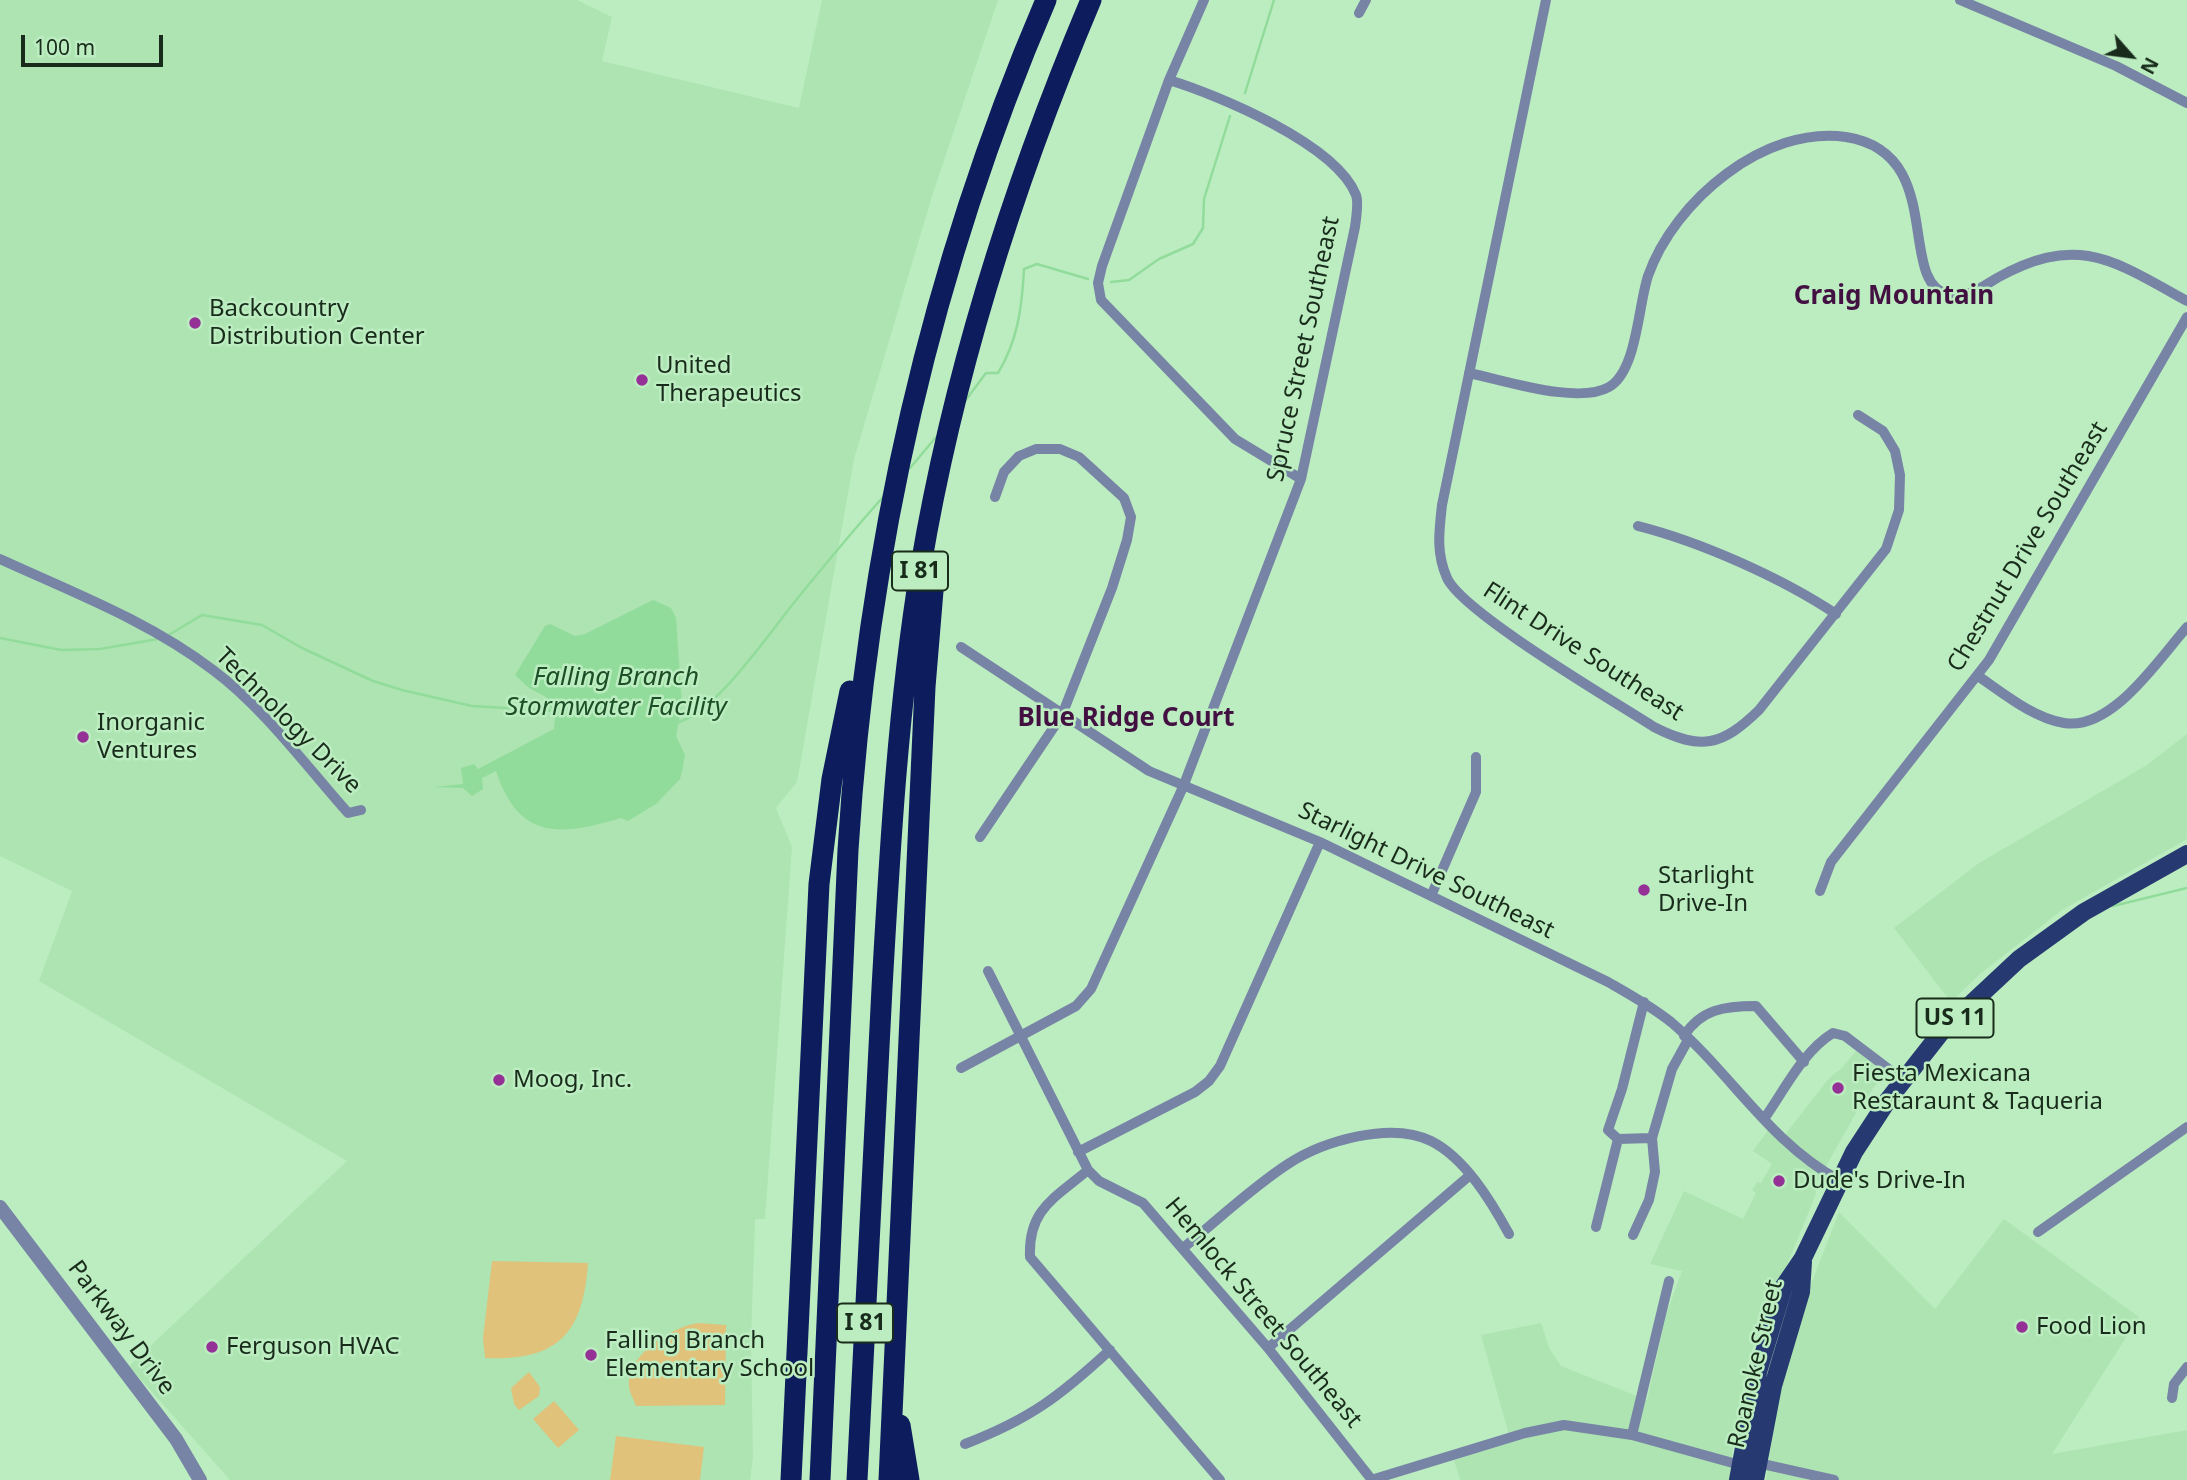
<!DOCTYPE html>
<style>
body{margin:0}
#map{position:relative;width:2187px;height:1480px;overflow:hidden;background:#bcedc1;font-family:"Noto Sans",sans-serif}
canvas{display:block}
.north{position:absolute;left:2096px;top:21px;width:70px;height:70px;-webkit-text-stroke:5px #bcedc1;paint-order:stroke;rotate:118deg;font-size:19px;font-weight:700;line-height:28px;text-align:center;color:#192c1b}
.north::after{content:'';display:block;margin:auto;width:24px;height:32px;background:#192c1b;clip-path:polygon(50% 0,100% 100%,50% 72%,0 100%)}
.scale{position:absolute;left:21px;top:35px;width:142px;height:32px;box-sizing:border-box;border:4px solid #192c1b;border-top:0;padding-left:9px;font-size:21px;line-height:24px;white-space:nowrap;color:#192c1b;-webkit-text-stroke:5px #bcedc1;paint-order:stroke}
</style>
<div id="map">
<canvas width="2187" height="1480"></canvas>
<div class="north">N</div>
<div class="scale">100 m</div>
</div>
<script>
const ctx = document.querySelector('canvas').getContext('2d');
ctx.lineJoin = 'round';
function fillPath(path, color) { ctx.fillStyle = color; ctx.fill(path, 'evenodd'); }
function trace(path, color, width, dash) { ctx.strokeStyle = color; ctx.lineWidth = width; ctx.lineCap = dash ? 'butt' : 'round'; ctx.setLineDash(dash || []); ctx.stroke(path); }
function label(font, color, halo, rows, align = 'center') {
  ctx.font = font + ' "Noto Sans",sans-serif'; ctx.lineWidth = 5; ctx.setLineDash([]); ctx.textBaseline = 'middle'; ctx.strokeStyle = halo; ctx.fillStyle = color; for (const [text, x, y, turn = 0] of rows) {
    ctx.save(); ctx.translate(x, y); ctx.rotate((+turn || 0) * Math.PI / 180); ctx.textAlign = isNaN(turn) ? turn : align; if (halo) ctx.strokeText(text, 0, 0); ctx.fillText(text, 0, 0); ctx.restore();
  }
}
const built = new Path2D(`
 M0,0H577L612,17L602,61L799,108L822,0H998L932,196L854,459L797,782L776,808L792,847L765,1219H755L751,1341L753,1457L750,1480H230L129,1366L347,1161L39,981L72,891L0,856Z
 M2187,734V839L2062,910L1980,974L1951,1002L1894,928L1979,863L2147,765Z
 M1856,1051L1884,1073L1856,1113L1816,1184V1194L1751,1353L1734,1433L1730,1480H1460L1454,1460L1511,1442L1481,1335L1541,1323L1549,1348L1561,1366L1647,1400L1666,1315L1682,1271L1650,1264L1684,1191L1743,1219L1756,1193L1752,1190L1757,1182L1761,1183L1772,1164L1753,1151L1769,1129L1780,1141L1830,1077L1841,1069Z
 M1839,1212L1935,1309L2004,1219L2139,1317L2052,1454L2187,1430V1480H1766L1777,1396L1801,1310Z`);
const green = new Path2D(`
 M492,1261L588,1263C583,1335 557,1361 485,1358L483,1338Z
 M698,1323L726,1325L725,1405L636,1406C634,1400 629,1392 629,1385C628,1354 672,1327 698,1323Z
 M529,1372L540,1387L539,1396L519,1410L514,1404L511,1388Z
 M554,1401L579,1430L558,1448L533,1419Z
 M616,1436L704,1447L700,1480H610Z`);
const water = new Path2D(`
 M653,600L671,608L676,618L682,705L676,736L685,755L682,771L680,779L656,804L628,821L621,818C561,836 519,841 496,771L482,778L483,789L472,796L463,788L434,787L463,784L461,768L474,764L478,769L554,729L555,718L546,697L529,688L515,675L545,626L550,624L575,636L585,634Z`);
const stream = new Path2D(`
 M1245,93L1274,0
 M1111,282L1129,280L1159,259L1193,244L1203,228L1204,199L1230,116
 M965,401L986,373H998C1018,340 1022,307 1024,269L1037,264L1088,279
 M910,468L937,436
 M167,636L202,615L262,625L302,648L373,681L402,690L472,706L555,711
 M0,638L61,650L100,649L158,639
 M675,723C716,715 773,627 801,594C828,561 855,528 884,496
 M2113,906L2187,888`);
const minor = new Path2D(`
 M1204,0L1169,80L1102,266L1098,283L1101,300L1235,439L1301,479
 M1546,0L1442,505C1439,532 1436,553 1447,578C1463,613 1614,701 1654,727C1701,751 1722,746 1759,710L1886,549L1899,510L1900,475L1895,451L1883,431L1858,415
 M1960,0L2116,66L2187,103
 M1359,13L1366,0
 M1469,373C1504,380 1578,405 1609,387C1637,371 1638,306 1648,276C1674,201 1765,125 1846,137C1948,153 1895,282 1949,295C1966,299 1982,287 1997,278C2078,233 2113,260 2187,301
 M1638,526C1701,542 1782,578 1836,614
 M0,559C72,592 149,621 213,670C263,707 307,767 348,813L361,810
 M961,647L1149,771L1320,842L1608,982C1629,994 1651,1006 1671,1022C1730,1072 1770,1143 1839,1180
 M1978,676C2003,693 2033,718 2064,723C2112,731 2158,660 2187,627
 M980,837L1062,715L1112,588L1127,540L1131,517L1124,498L1079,457L1060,449H1036L1019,456L1004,472L995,497
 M1820,891L1831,862L1989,660L2187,317
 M1431,896L1476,792V757
 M988,971L1088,1170L1099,1181L1143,1203L1268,1348L1372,1480
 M1684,1036C1701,1009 1725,1006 1756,1006L1804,1062
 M961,1068L1076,1006L1091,989L1183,787L1301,479L1355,227C1356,218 1359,203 1356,195C1336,144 1218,95 1169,80
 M1764,1119C1784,1091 1803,1051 1833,1033L1845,1036L1903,1080
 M1618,1139L1652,1138
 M1078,1152L1195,1092L1209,1081L1220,1066L1320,842
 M1088,1170C1055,1198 1028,1209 1030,1257L1220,1480
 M1596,1227L1618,1139L1608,1130L1622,1089L1644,1002
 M2038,1232L2187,1127
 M1633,1235L1649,1200L1655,1172L1652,1138L1672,1069L1688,1040
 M1183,1248C1218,1220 1251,1188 1288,1164C1323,1141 1391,1121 1431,1141C1465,1158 1491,1201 1509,1234
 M1268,1348L1469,1176
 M2172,1398L2174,1384L2187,1367
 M1632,1435L1669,1281
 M965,1444C1030,1419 1060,1396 1110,1350
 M1371,1480L1525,1433L1564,1425L1632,1435L1740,1465L1758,1463L1834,1480`);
const tertiary = new Path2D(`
 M0,1207L176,1439L200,1480`);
const primary = new Path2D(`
 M1738,1480L1758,1372L1784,1286L1803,1258L1854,1152L1888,1100L1943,1030L2019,959L2084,912L2187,854
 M1755,1480L1773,1386L1801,1292L1803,1262`);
const motorway = new Path2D(`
 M900,1425L909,1480
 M791,1480L819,884L832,779L850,691
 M820,1480L848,850C866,557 930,270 1046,0
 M857,1480C865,1316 873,1152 882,988C890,846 898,705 921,565C954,370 1014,182 1091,0
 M889,1480L925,687L935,567`);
const markers = [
 [195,323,7,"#953196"],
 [642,380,7,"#953196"],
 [83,737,7,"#953196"],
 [1644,890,7,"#953196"],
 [499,1080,7,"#953196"],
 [1838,1088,7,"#953196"],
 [1779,1181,7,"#953196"],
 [2022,1327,7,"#953196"],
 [212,1347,7,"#953196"],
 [591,1355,7,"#953196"]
];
const shields = [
 [920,571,56],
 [1955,1018,77],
 [865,1323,56]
];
const shieldNames = [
 ["I 81",920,571],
 ["US 11",1955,1018],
 ["I 81",865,1323]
];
const poiNames = [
 ["Backcountry",209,309],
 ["Distribution Center",209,337],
 ["United",656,366],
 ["Therapeutics",656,394],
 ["Inorganic",97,723],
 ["Ventures",97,751],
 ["Starlight",1658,876],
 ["Drive-In",1658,904],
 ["Fiesta Mexicana",1852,1074],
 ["Restaraunt & Taqueria",1852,1102],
 ["Moog, Inc.",513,1080],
 ["Dude's Drive-In",1793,1181],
 ["Food Lion",2036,1327],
 ["Falling Branch",605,1341],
 ["Elementary School",605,1369],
 ["Ferguson HVAC",226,1347]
];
const streetNames = [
 ["Spruce Street Southeast",1304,349,-78],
 ["Chestnut Drive Southeast",2028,547,-59],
 ["Flint Drive Southeast",1583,652,33],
 ["Technology Drive",288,721,45],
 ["Starlight Drive Southeast",1426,871,26],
 ["Hemlock Street Southeast",1263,1313,50],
 ["Parkway Drive",121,1328,53],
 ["Roanoke Street",1756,1364,-77]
];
const neighbourhoodNames = [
 ["Craig Mountain",1894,297],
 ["Blue Ridge Court",1126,719]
];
const waterNames = [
 ["Falling Branch",616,678],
 ["Stormwater Facility",616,708]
];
fillPath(built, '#ade4b2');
fillPath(green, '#e0c27b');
fillPath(water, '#92dc9b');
trace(stream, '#92dc9b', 2.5);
trace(minor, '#7784a5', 10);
trace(tertiary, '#7784a5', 14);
trace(primary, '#263971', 18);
trace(motorway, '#0d1c5d', 21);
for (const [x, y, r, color] of markers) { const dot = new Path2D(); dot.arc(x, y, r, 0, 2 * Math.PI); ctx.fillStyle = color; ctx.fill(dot); trace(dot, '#bcedc1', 2.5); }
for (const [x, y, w] of shields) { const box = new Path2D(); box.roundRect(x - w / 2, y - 19.5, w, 39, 5); ctx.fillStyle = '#bcedc1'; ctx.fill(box); trace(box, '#192c1b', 2); }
label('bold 23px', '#192c1b', null, shieldNames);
label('24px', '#192c1b', '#bcedc1', poiNames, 'left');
label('24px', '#192c1b', '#bcedc1', streetNames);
label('bold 26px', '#421142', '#bcedc1', neighbourhoodNames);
label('italic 26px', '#1c4f25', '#bcedc1', waterNames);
</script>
